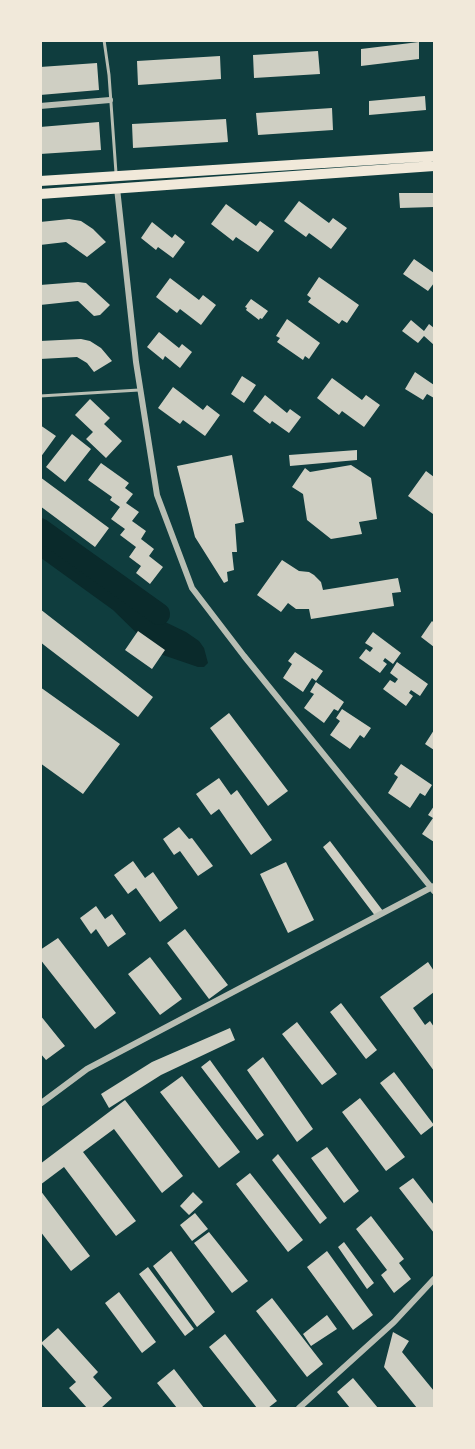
<!DOCTYPE html>
<style>
body{margin:0}
#map{position:relative;width:475px;height:1449px;overflow:hidden;background:#0f3d3e;font-family:Cabin,sans-serif}
canvas{display:block}
.frame{position:absolute;inset:0;border:42px solid #f1e9da;pointer-events:none}
</style>
<div id="map">
<canvas width="475" height="1449"></canvas>
<div class="frame"></div>
</div>
<script>
const ctx = document.querySelector('canvas').getContext('2d');
ctx.lineJoin = 'round';
function fillPath(path, color) { ctx.fillStyle = color; ctx.fill(path, 'evenodd'); }
function trace(path, color, width, dash) { ctx.strokeStyle = color; ctx.lineWidth = width; ctx.lineCap = dash ? 'butt' : 'round'; ctx.setLineDash(dash || []); ctx.stroke(path); }
const water = new Path2D(`
 M40,536L161,620L186,632L199,641L204,648L208,663L204,667H198L157,653L113,610L41,558Z`);
const river = new Path2D(`
 M40,529L159,614`);
const building = new Path2D(`
 M419,42V59L361,66V49Z
 M318,51L320,74L254,78L253,55Z
 M220,56L221,79L138,85L137,61Z
 M97,63L99,90L40,95V67Z
 M425,96L426,110L369,115V101Z
 M332,108L333,130L258,135L256,113Z
 M226,119L228,142L133,148L132,124Z
 M99,122L101,150L40,154V127Z
 M399,193H434V207L400,208Z
 M299,201L329,223L333,218L347,228L331,249L309,233L306,237L284,221Z
 M226,204L256,226L260,221L274,231L258,252L236,237L233,241L211,224Z
 M69,219L81,221L93,229L106,242L87,257L66,242L40,245V222Z
 M152,222L172,238L175,234L185,242L173,258L158,247L156,250L141,238Z
 M414,259L434,273V283L428,291L403,274Z
 M319,277L359,305L347,323L342,320L339,324L308,302L311,298L307,295Z
 M170,278L199,300L203,295L216,305L201,325L180,309L177,313L156,297Z
 M78,282L86,283L110,305L100,315L94,316L78,301L40,305V285Z
 M251,299L268,311L262,319L260,318L259,320L246,310L247,308L245,307Z
 M287,319L320,343L309,359L305,356L303,360L277,342L280,338L276,336Z
 M411,320L424,331L429,324L434,328V345L424,336L418,343L402,331Z
 M159,332L179,348L182,344L192,352L180,368L165,356L163,360L147,347Z
 M81,339L90,341L101,348L112,361L94,372L87,363L77,357L40,359V341Z
 M415,372L434,385V398L427,394L423,400L405,389Z
 M242,376L256,385L244,403L231,394Z
 M332,378L362,400L366,395L380,405L364,427L342,411L339,415L317,398Z
 M173,387L203,410L207,405L220,415L205,436L183,420L180,424L158,408Z
 M265,395L287,413L290,409L301,417L289,433L272,421L270,424L253,411Z
 M90,399L110,418L104,424L122,441L106,458L86,439L93,432L75,415Z
 M40,425L56,436L40,458Z
 M72,434L91,449L65,482L46,467Z
 M357,450V460L290,466L289,455Z
 M232,455L244,522L235,524L237,552H232L234,570L227,572L228,581L224,583L195,537L177,466Z
 M101,463L129,483L125,488L133,494L126,503L139,512L132,521L146,531L141,539L154,549L149,556L163,567L150,584L136,573L141,566L129,557L136,547L120,535L125,529L111,519L120,507L110,500L112,497L88,480Z
 M351,465L371,478L377,519L359,522L362,534L331,539L307,520L303,494L292,487L305,468L310,472Z
 M426,471L434,477L433,514L408,496Z
 M40,477L109,528L95,547L40,506Z
 M282,560L299,571L309,572L314,575L321,582L323,590L398,578L401,592L392,593L394,606L311,619L309,609H296L288,603L281,612L257,595Z
 M40,609L153,697L138,717L40,642Z
 M432,621L434,623V647L421,637Z
 M138,631L165,650L152,669L125,650Z
 M373,632L401,653L393,664L385,658L383,661L387,664L380,673L359,658L366,649L370,652L373,648L365,643Z
 M295,652L323,671L316,681L312,678L303,692L283,678L292,664L288,661Z
 M397,662L428,684L420,696L411,690L409,693L413,696L406,706L383,689L390,680L395,683L398,679L390,673Z
 M316,682L344,702L338,711L334,709L324,723L304,708L314,694L310,692Z
 M40,687L120,744L83,794L40,763Z
 M342,709L371,728L364,738L360,735L350,749L330,735L340,721L336,718Z
 M229,713L288,791L268,806L210,728Z
 M434,730V750L425,744Z
 M401,764L432,785L425,796L420,793L410,808L388,793L398,777L394,774Z
 M219,778L231,795L237,790L272,840L251,855L219,809L211,815L196,794Z
 M434,806V842L422,834L433,818L428,815Z
 M179,827L189,839L192,838L213,866L198,876L180,851L174,855L163,839Z
 M330,841L383,911L376,917L323,847Z
 M133,861L145,878L153,872L178,908L160,922L136,888L128,894L114,875Z
 M286,862L314,920L288,933L260,874Z
 M96,906L105,919L112,914L126,934L108,947L96,929L91,934L80,918Z
 M185,929L228,985L209,999L167,943Z
 M58,938L116,1013L95,1029L40,959V950Z
 M150,957L182,999L160,1015L128,974Z
 M428,962L434,971V992L413,1008L425,1025L430,1021L434,1027V1071L380,997Z
 M341,1003L377,1050L366,1059L330,1012Z
 M40,1015L65,1046L46,1060L40,1053Z
 M297,1022L337,1074L322,1085L282,1034Z
 M230,1028L235,1040L161,1075L109,1108L101,1094L152,1062Z
 M263,1057L313,1129L297,1142L247,1070Z
 M210,1060L264,1135L257,1140L201,1067Z
 M394,1072L434,1125L421,1135L380,1083Z
 M182,1076L240,1152L219,1168L160,1092Z
 M360,1098L405,1157L386,1171L342,1112Z
 M125,1100L183,1176L162,1193L114,1129L83,1152L136,1221L116,1236L64,1167L40,1185V1164Z
 M327,1147L359,1191L344,1203L311,1158Z
 M278,1154L327,1218L320,1224L272,1160Z
 M250,1173L303,1240L288,1252L236,1184Z
 M413,1178L434,1205V1233L399,1188Z
 M40,1190L90,1256L71,1271L40,1231Z
 M193,1192L203,1202L189,1215L180,1206Z
 M195,1213L208,1229L192,1241L180,1225Z
 M371,1216L404,1259L399,1263L411,1279L394,1293L381,1275L387,1270L356,1229Z
 M209,1232L248,1281L232,1293L194,1243Z
 M344,1242L374,1283L367,1289L338,1247Z
 M171,1251L215,1312L197,1327L153,1266Z
 M327,1251L373,1315L353,1330L307,1267Z
 M148,1267L194,1329L185,1336L139,1274Z
 M119,1292L156,1342L142,1353L105,1303Z
 M272,1298L323,1364L307,1377L256,1311Z
 M327,1315L337,1329L311,1346L303,1334Z
 M58,1328L98,1372L93,1377L112,1398L101,1408H87L69,1388L76,1382L41,1343Z
 M393,1332L409,1341L402,1352L434,1391V1408H417L384,1367Z
 M225,1334L277,1401L268,1408H257L209,1347Z
 M174,1369L204,1408H177L157,1383Z
 M353,1378L378,1408H350L337,1392Z`);
const service = new Path2D(`
 M104,40L109,75L116,173
 M40,396L139,390`);
const minor = new Path2D(`
 M40,106L110,100
 M117,188L136,362L157,495L192,588L244,656L434,891
 M40,1104L87,1069L434,886
 M299,1408L394,1322L434,1279`);
const primary = new Path2D(`
 M40,181L434,156
 M40,194L434,166`);
fillPath(water, '#0a2a2b');
trace(river, '#0a2a2b', 22);
fillPath(building, '#cfcfc3');
trace(service, '#b8beb3', 3);
trace(minor, '#b8beb3', 6);
trace(primary, '#f1e9da', 10);
</script>
